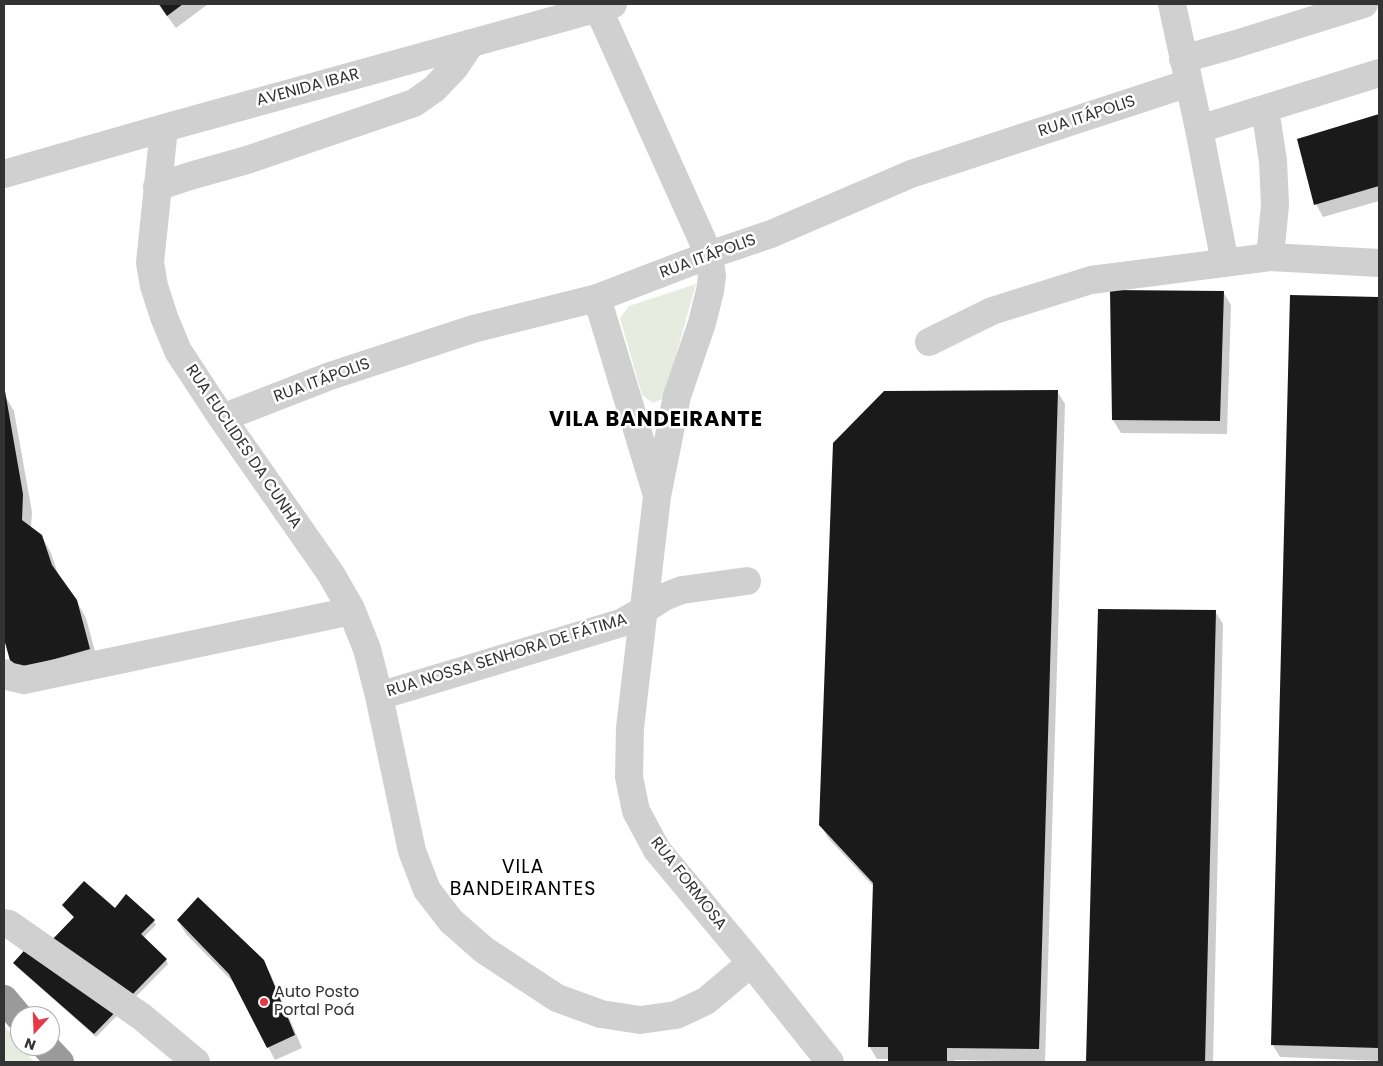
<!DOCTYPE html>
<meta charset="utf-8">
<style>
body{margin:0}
#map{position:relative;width:1383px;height:1066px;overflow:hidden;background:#fff;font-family:Poppins,sans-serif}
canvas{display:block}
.frame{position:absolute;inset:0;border:5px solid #333;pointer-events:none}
.north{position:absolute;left:10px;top:1006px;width:50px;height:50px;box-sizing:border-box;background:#fff;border:1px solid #adadad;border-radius:50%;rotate:200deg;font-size:14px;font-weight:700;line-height:20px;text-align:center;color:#333}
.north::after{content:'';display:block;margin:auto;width:18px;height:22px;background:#e63946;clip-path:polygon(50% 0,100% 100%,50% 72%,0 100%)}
</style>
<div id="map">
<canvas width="1383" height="1066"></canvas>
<div class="frame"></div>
<div class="north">N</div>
</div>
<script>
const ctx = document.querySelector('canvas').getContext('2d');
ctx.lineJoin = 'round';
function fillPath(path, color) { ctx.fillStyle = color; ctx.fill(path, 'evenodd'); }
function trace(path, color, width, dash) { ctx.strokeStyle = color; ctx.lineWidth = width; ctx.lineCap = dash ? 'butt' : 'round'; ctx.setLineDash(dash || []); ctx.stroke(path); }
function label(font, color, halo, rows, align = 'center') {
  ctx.font = font + ' Poppins,sans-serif'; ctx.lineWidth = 5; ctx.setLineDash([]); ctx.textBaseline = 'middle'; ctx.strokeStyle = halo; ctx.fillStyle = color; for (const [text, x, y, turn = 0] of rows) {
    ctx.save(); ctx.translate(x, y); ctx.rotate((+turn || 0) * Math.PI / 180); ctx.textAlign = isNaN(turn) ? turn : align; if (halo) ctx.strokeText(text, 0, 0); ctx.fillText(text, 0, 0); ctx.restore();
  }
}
const green = new Path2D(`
 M696,284L664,398L653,403L642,395L620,318L629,306Z
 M4,1025L34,1062H4Z`);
const shadow = new Path2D(`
 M158,4H208L176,28Z
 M1379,115V201L1323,217L1316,204L1298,140Z
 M1111,292H1223L1231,305L1227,434L1121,433L1113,420Z
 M1291,296L1379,299V1061L1280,1057L1272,1044Z
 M1057,391L1065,404L1045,1062L954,1060V1062H889V1059H877L869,1046L874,887L828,838L820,824Z
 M4,394L14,411L32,512L31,529L41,535L51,553L59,577L76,600L86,618L99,666L14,671L4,634Z
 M1100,610L1215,611L1223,624L1213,1062H1087Z
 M63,906L115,910L154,921L156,925L143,938L166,960L168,964L96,1037L17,967L15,964L50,944L74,918Z
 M178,921L263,961L271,975L302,1048L275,1060L236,985L186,934Z`);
const building = new Path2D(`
 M159,4H183L167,16Z
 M1379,114V186L1314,205L1297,139Z
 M1110,290L1224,291L1220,421L1112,420Z
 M1290,295L1379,297V1048L1271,1045Z
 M1058,390L1039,1049L947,1048V1062H888V1047H868L873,883L819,825L833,443L884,391Z
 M4,391H5L23,494L22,520L42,535L52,565L77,600L90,649L13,671L4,639Z
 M1098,609L1216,610L1205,1062H1086Z
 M84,881L115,908L126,894L155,920L141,934L167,959L94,1034L13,963L40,933L50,942L74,917L62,905Z
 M198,897L264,960L295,1035L267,1048L229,974L177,920Z`);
const minor = new Path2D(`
 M1172,4L1199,129L1225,263
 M598,8L709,255L712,276L710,291L702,323L677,396L657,496L630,728L629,777L636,811L657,850L751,963L830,1062
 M1183,59L1236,44L1364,4
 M1265,109L1273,161L1275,205L1270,257
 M164,128L150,263L154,286L164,317L178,351L222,418L331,574L351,609L367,649L379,696L412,851L427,890L451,921L484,950L557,998L601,1014L640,1020L676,1015L706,1001L751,963
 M1199,129L1379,73
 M4,174L164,128L613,4
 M157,187L190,176L247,160L414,103L434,89L455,67L471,43
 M597,298L656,492
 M929,342L992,311L1091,280L1270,257L1379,263
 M222,418L330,376L473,329L597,298L709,255L771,234L911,174L1189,83
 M4,673L7,676L24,680L337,614L351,609
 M379,696L621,623L644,610L664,597L682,590L747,581
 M4,923L9,924L142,1017L196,1062`);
const highway = new Path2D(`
 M4,999L20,1018
 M45,1046L60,1062`);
const markers = [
 [264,1002,5,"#e63946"]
];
const streetNames = [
 ["AVENIDA IBAR",308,88,-15],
 ["RUA ITÁPOLIS",1087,117,-18],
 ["RUA ITÁPOLIS",708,257,-20],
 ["RUA ITÁPOLIS",322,381,-20],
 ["RUA EUCLIDES DA CUNHA",243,447,56],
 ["RUA NOSSA SENHORA DE FÁTIMA",507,656,-17],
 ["RUA FORMOSA",688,884,52]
];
const poiNames = [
 ["Auto Posto",274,993],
 ["Portal Poá",274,1011]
];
const quarterNames = [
 ["VILA",523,868],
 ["BANDEIRANTES",523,890]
];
const districtNames = [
 ["VILA BANDEIRANTE",656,421]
];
fillPath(green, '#e6ecdf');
fillPath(shadow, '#0003');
fillPath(building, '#1a1a1a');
trace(minor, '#d0d0d0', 28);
trace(highway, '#9a9a9a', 28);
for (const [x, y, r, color] of markers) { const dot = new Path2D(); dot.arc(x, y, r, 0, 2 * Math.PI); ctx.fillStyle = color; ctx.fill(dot); trace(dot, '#fff', 2); }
label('16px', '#333', '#fff', streetNames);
label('16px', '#333', '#fff', poiNames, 'left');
ctx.letterSpacing = '1px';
label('19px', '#000', '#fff', quarterNames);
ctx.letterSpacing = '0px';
ctx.letterSpacing = '1px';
label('bold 21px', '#000', '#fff', districtNames);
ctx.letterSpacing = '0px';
</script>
